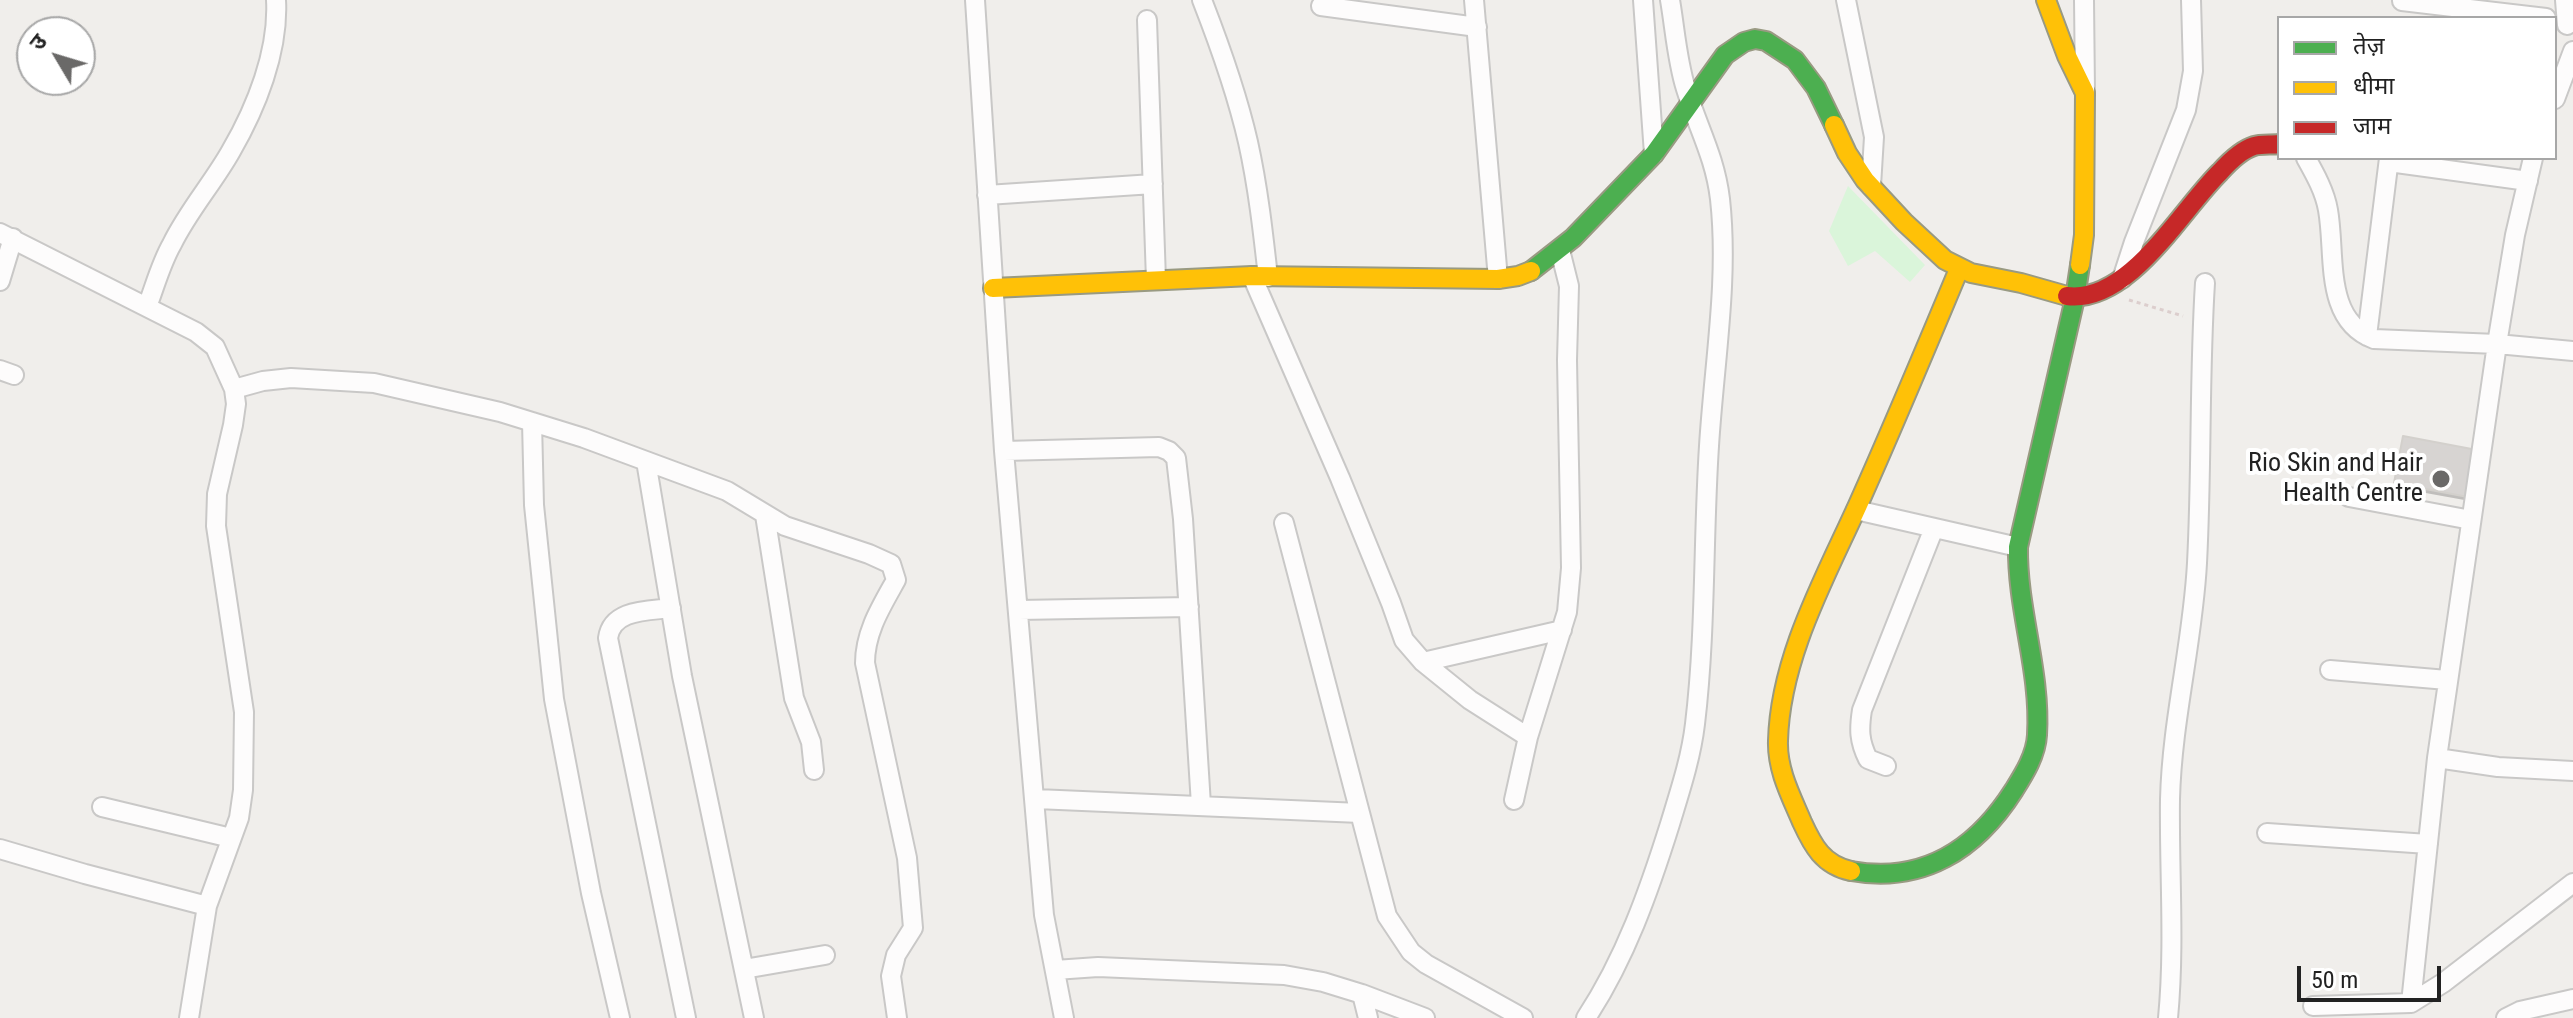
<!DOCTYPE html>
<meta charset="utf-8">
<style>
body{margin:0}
#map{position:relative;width:2573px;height:1018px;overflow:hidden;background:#f0eeeb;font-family:"Roboto Condensed","Noto Sans Devanagari",sans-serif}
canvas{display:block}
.legend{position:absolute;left:2277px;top:16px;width:280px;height:144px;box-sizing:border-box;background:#fff;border:2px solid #a7a7a7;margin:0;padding:10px 14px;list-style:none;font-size:24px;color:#222}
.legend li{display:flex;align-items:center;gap:16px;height:40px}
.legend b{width:40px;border:2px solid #a7a7a7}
.north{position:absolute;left:16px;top:16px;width:80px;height:80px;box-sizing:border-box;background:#fff;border:2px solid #a7a7a7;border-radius:50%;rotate:308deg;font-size:22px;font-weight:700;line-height:32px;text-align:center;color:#222}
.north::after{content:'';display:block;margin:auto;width:28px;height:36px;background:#6a6968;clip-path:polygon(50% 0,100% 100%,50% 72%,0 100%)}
.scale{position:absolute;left:2297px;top:966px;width:144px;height:36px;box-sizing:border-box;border:4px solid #222;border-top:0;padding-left:10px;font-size:24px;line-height:28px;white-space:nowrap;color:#222;-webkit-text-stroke:6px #fff;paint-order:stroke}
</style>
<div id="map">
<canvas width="2573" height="1018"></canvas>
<ul class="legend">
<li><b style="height:10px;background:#4caf50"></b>तेज़</li>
<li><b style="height:10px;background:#ffc107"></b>धीमा</li>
<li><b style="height:10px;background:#c62828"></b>जाम</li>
</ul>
<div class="north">उ</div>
<div class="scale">50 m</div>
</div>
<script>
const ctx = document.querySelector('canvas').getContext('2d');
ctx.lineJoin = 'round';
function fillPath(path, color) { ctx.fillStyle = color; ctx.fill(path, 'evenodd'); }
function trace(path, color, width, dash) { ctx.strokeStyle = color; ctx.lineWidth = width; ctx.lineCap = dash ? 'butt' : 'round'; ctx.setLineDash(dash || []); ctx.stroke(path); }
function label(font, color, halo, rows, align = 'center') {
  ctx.font = font + ' "Roboto Condensed",sans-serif'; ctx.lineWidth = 8; ctx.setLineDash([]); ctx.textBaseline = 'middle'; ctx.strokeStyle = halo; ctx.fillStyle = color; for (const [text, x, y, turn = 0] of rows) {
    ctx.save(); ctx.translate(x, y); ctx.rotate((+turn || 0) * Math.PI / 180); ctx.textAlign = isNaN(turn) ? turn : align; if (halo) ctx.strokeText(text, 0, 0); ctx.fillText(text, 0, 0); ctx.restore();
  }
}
const park = new Path2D(`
 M1848,186L1925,265L1910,282L1875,251L1848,266L1829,231Z`);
const shadow = new Path2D(`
 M2476,452L2490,460L2481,503L2409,490L2396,482Z`);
const building = new Path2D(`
 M2403,436L2477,450L2468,497L2394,483Z`);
const path = new Path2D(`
 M2129,300L2183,316`);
const street = new Path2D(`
 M975,0L1004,451L1044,915L1064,1018
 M1202,0C1220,46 1237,94 1248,142C1258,187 1263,232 1268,277
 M1474,0L1498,279
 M1643,0L1654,154
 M1846,0L1874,137L1871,186
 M2084,0L2085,90
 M2565,0L2567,25
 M2402,1L2546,18
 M1321,6L1477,27
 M1147,20L1156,280
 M2555,99L2573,51
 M2306,158C2315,174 2325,192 2328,210C2336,254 2323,320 2374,339L2497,344L2573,351
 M2533,158L2515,235L2497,344L2437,758L2498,767L2573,771
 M2389,162L2528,181
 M987,195L1153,184
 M0,233L196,332L215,347L234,389L236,404L233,425L217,494L216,526L244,712L243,790L239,818L207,906L189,1018
 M1252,276L1340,478L1391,603L1404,640L1423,662L1470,700L1528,737
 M2122,279L2134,242L2186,110L2193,71L2191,0
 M0,281L13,238
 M147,307C155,286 161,263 172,244C188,211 213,183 231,151C256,108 279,51 276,0
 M2367,336L2389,158
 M0,370L14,375
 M234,389L263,381L291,378L374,383L500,412L584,438L727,491L785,526L869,554L891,564L896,580C881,607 865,632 865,663L907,858L913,928L896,955L891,976L897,1018
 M532,422L534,505L554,699L591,893L620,1018
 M1004,451L1159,447L1169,451L1176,458L1183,519L1201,805
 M646,461L682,676L754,1018
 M2349,497L2471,520
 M1856,510L2018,547
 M765,515L794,698L811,742L814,770
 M1284,523L1387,916L1411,952L1426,964L1523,1018
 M671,608C648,611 612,609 608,638L686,1018
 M1019,610L1189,607
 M1423,662L1562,630
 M2330,670L2447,680
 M1886,766L1868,759C1859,741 1859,729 1862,710L1934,528
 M1036,799L1360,813
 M1514,800L1528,737L1567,612L1571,568L1567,360L1569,286L1560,250
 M102,807L231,838
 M2267,833L2428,844
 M0,849L85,874L207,906
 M744,969L825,955
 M1055,970L1098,967L1284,975L1323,982L1362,994L1425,1018
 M1362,994L1368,1018
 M2411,1003L2437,758
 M2313,1006L2411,1003L2443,983L2573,883
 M1586,1018C1625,959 1649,891 1670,824C1680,791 1691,758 1695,724C1706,632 1703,539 1709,446C1714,364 1729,280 1720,199C1715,157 1698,128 1686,89C1677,61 1675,29 1670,0
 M2168,1018C2175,945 2169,872 2170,799C2172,719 2193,642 2197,563C2202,469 2199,376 2205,283
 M2506,1018L2520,1011L2573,999`);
const fast = new Path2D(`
 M1531,271L1573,238L1654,154L1725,55L1744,42L1755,39L1766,41L1795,60L1816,88L1834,125
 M1851,871C1922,884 1976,850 2014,790C2024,774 2036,755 2037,735C2041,671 2017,610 2018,547L2075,298L2080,265`);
const slow = new Path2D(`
 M2046,0L2067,56L2085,93L2084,235L2080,265
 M1834,125L1847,153L1865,180L1904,222L1945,260L1971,273L2021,283L2067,296
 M993,288L1252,276L1498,279L1518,276L1531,271
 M1851,871C1823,865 1813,846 1802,822C1791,796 1777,770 1778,741C1780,658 1825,578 1858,505C1893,427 1926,348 1959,269`);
const jam = new Path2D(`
 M2067,296C2129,304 2181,210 2220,172C2229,162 2241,150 2254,146C2261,144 2272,145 2279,144`);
const markers = [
 [2441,479,10,"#6a6968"]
];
const poiNames = [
 ["Rio Skin and Hair",2423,464],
 ["Health Centre",2423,494]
];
fillPath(park, '#daf5da');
fillPath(shadow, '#0003');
fillPath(building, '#d7d4d2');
trace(building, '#d3d0cc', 2);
trace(street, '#c9c8c7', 22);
trace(fast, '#999a82', 22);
trace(slow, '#999a82', 22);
trace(jam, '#999a82', 22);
trace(path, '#dccecd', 3, [4, 4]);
trace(street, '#fdfcfc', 18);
trace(fast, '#4caf50', 18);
trace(slow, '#ffc107', 18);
trace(jam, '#c62828', 18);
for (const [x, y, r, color] of markers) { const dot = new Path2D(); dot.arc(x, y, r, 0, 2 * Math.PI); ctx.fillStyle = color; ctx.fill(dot); trace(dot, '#fff', 3); }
label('26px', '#222', '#fff', poiNames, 'right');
</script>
